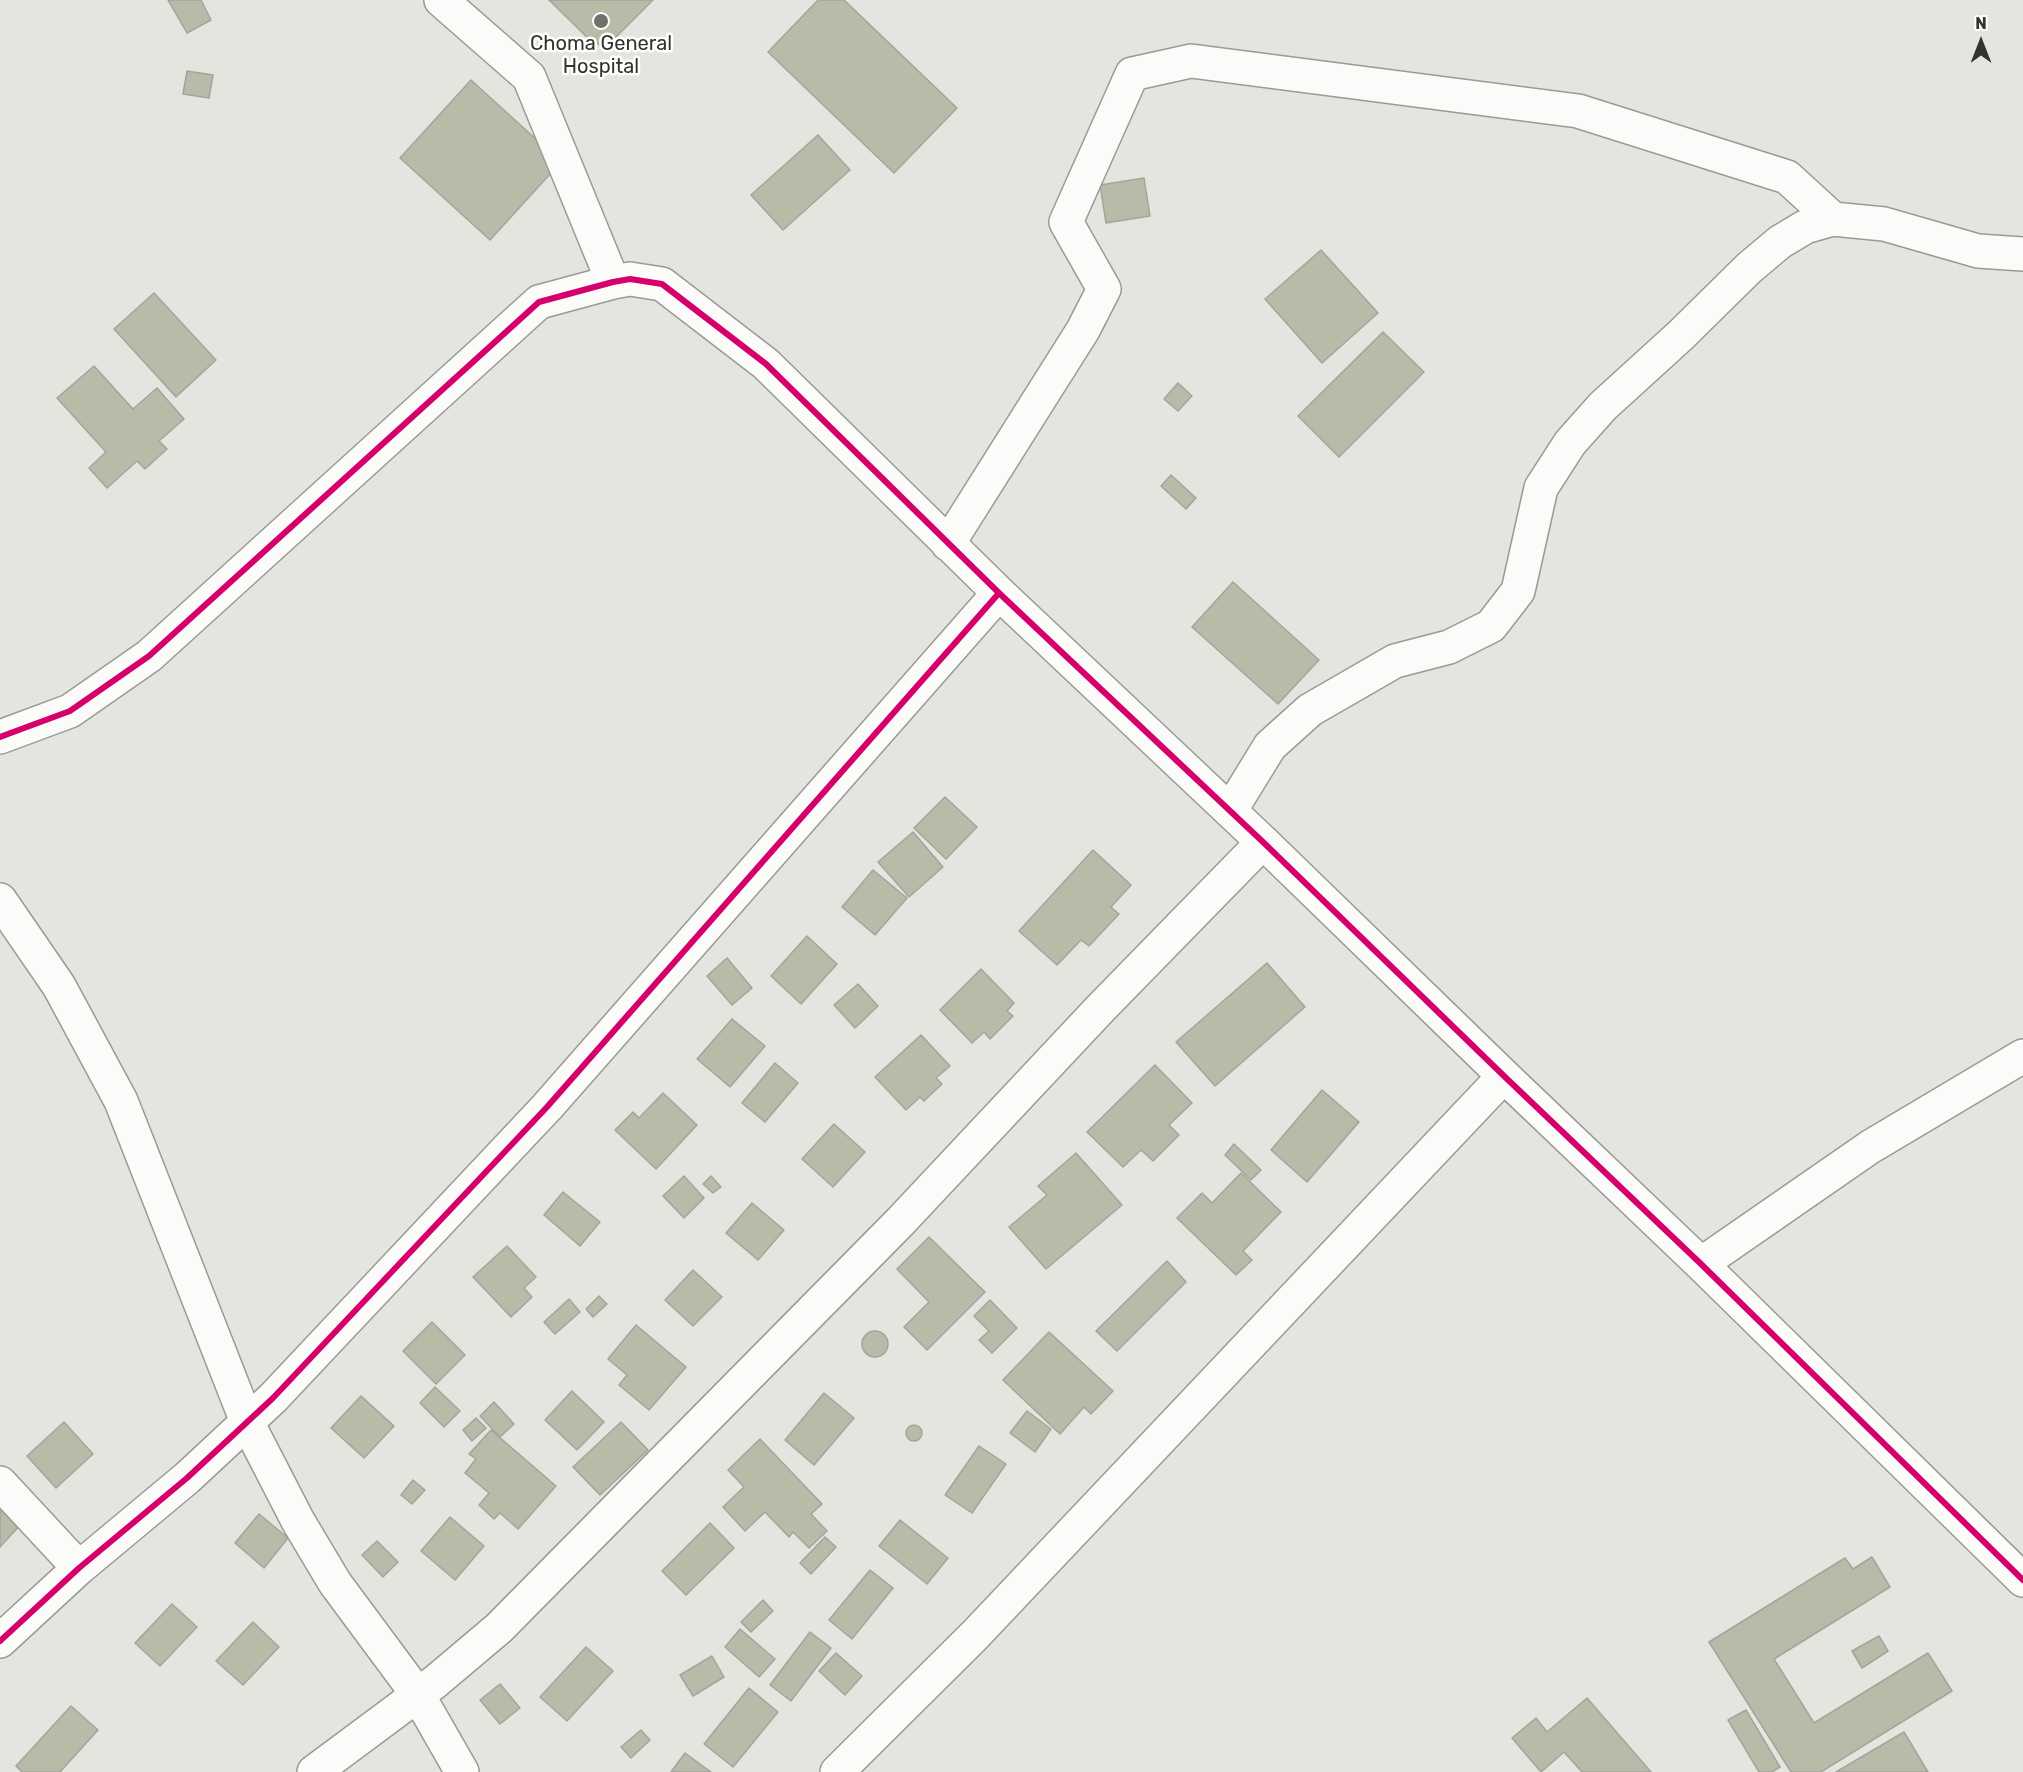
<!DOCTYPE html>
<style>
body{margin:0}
#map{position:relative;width:2023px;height:1772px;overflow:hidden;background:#e4e5de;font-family:Rubik,sans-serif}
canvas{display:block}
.north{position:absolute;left:1951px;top:12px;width:60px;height:60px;-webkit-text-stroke:4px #fff;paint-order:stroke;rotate:0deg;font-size:16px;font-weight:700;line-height:24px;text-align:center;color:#32322e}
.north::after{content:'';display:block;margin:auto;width:21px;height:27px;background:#32322e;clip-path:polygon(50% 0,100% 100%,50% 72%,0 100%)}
</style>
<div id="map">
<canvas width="2023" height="1772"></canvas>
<div class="north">N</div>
</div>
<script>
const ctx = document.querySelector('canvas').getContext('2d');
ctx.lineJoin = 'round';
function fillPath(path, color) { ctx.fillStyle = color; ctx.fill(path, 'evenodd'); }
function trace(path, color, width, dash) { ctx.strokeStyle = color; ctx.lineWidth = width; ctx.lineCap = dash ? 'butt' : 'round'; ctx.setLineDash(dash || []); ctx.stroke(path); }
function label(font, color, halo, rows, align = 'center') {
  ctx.font = font + ' Rubik,sans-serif'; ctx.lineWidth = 5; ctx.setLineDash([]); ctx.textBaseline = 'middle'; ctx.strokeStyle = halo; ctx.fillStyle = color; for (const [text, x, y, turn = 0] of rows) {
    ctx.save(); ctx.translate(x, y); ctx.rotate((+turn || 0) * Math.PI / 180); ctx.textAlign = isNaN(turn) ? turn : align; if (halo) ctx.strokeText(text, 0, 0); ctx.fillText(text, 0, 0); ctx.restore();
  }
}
const building = new Path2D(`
 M168,0H201L211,20L187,33Z
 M549,0H653L604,49L596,42L594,44Z
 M818,0H844L957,108L894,173L768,52Z
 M187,71L213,75L209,98L183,94Z
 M471,80L561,162L490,240L400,158Z
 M818,135L850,170L783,230L751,195Z
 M1144,178L1150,216L1106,223L1100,185Z
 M1321,250L1378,313L1322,363L1265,299Z
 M154,293L216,360L176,397L114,329Z
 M1383,332L1424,372L1339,457L1298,416Z
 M94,366L133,409L157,388L184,419L159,441L167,449L145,469L137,461L107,488L89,468L106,452L57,398Z
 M1178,383L1192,396L1178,411L1164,399Z
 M1171,475L1196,498L1186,509L1161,486Z
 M1233,582L1319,660L1278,704L1192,627Z
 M945,797L977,827L946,859L914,828Z
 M913,832L943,867L909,897L878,862Z
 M1093,850L1131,885L1111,907L1119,914L1089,946L1081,940L1057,965L1019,931Z
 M873,870L907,898L875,935L842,907Z
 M807,936L837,964L801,1004L771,976Z
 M727,958L752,988L732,1005L707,976Z
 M1267,963L1305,1007L1215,1086L1176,1042Z
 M981,969L1014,1003L1007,1011L1013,1016L990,1039L984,1032L972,1043L940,1010Z
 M858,984L878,1006L855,1028L834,1005Z
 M732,1019L765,1046L730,1087L697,1059Z
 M921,1035L950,1066L936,1078L942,1084L924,1101L920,1097L906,1110L875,1077Z
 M775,1063L798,1083L765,1122L742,1103Z
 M1155,1065L1192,1103L1169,1125L1179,1135L1153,1161L1141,1150L1123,1167L1087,1132Z
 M1322,1090L1359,1122L1307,1182L1271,1150Z
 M663,1093L697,1125L656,1169L615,1130L633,1112L639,1118Z
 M834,1124L865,1152L833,1187L802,1159Z
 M1234,1144L1261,1170L1251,1180L1225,1155Z
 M1076,1153L1122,1205L1046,1269L1009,1227L1047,1195L1038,1186Z
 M1241,1173L1281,1212L1243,1251L1252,1260L1236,1275L1177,1218L1202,1193L1212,1203Z
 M684,1176L704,1198L684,1218L663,1196Z
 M711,1176L721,1187L713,1193L703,1184Z
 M563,1192L600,1222L580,1246L544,1215Z
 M752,1203L784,1230L758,1260L726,1233Z
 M929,1237L985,1292L927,1350L904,1327L929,1302L897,1269Z
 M507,1246L536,1277L524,1288L532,1297L511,1317L473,1277Z
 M1167,1261L1186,1282L1117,1351L1096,1331Z
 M693,1270L722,1297L693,1326L665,1300Z
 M599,1296L607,1304L593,1317L586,1309Z
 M569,1299L580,1312L555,1334L544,1322Z
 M990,1300L1017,1328L992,1353L979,1340L989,1331L974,1316Z
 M432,1322L465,1355L436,1384L403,1351Z
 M636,1325L686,1367L649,1410L619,1385L627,1375L608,1359Z
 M862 1344a13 13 0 1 1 26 0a13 13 0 1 1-26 0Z
 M1049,1332L1113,1391L1091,1414L1084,1407L1060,1434L1003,1380Z
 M435,1387L460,1411L444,1427L420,1403Z
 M572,1391L604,1422L577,1450L545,1420Z
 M824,1393L854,1418L814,1465L785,1440Z
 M361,1396L394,1426L364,1458L331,1428Z
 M494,1402L514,1424L500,1437L480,1416Z
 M1027,1411L1051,1429L1035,1452L1010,1433Z
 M476,1418L486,1428L472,1441L463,1430Z
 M64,1422L93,1454L56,1488L27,1456Z
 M621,1422L648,1450L600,1495L573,1467Z
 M906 1433a8 8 0 1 1 16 0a8 8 0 1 1-16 0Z
 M491,1430L556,1486L518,1529L500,1513L494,1519L479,1505L489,1493L465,1473L476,1459L469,1454Z
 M760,1439L822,1504L811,1514L827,1531L809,1548L793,1532L789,1537L765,1512L745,1531L723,1507L744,1487L728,1470Z
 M979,1446L1006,1464L972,1513L945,1495Z
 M413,1480L425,1490L412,1504L401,1495Z
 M0,1503L22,1523L0,1547Z
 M259,1514L288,1538L264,1568L235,1543Z
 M450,1517L484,1546L455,1580L421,1551Z
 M900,1520L948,1558L927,1584L879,1546Z
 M710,1523L734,1548L686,1595L662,1571Z
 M825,1537L836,1547L811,1574L800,1563Z
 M377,1541L398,1562L383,1577L362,1555Z
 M1872,1557L1890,1587L1774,1659L1814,1723L1928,1653L1952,1691L1821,1772H1791L1709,1642L1845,1558L1853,1569Z
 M870,1570L893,1588L852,1639L829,1620Z
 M763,1600L773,1611L751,1632L741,1622Z
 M172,1604L197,1627L160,1666L135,1643Z
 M253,1622L279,1647L243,1685L216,1661Z
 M740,1629L775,1659L759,1677L725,1647Z
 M810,1632L831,1648L791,1701L770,1685Z
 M1879,1636L1888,1651L1862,1668L1852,1651Z
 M586,1647L613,1671L567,1721L540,1697Z
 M836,1653L862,1676L845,1695L819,1671Z
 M712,1656L724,1677L693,1696L680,1675Z
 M500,1684L520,1708L500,1724L480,1700Z
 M749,1688L778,1712L733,1767L704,1744Z
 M1587,1698L1651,1772H1582L1564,1752L1541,1772L1512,1738L1536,1718L1547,1732Z
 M71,1706L98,1730L60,1772H22L16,1766Z
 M1746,1710L1780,1767L1772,1772H1759L1728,1720Z
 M641,1730L650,1740L631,1758L621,1747Z
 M1904,1732L1928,1772H1836Z
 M685,1753L711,1772H671Z`);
const minor = new Path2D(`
 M441,0L529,77L613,282
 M948,544L1083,330L1104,289L1066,222L1132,74L1191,61L1578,111L1787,177L1833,219
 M0,737L70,711L149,656L539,302L613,282L630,279L662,284L766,364L999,593L1263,842L1504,1076L1701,1264L2023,1580
 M1230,811L1270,746L1310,710L1395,661L1449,647L1491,626L1518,591L1541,488L1570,443L1603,406L1681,335L1749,268L1780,242L1805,227L1833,219L1884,224L1978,251L2023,254
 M0,900L59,986L121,1101L247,1422L298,1521L335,1583L418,1695L462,1772
 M1701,1264L1870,1147L2023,1056
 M0,1483L79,1568
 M0,1641L79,1568L187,1478L273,1398L547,1107L999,593
 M314,1772L435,1682L499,1628L900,1222L1099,1010L1263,842
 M837,1772L975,1635L1504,1076`);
const cycleway = new Path2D(`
 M0,737L70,711L149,656L539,302L613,282L630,279L662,284L766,364L999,593L1263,842L1504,1076L1701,1264L2023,1580
 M0,1641L79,1568L187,1478L273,1398L547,1107L999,593`);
const markers = [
 [601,21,8,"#70716c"]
];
const poiNames = [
 ["Choma General",601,44],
 ["Hospital",601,67]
];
fillPath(building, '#b9bba8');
trace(building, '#a4a49f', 1.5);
trace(minor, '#9a9a95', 36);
trace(minor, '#fbfbfa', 33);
trace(cycleway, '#d6006c', 6);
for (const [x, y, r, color] of markers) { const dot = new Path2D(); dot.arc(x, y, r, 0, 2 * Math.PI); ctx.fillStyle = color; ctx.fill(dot); trace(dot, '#fff', 2); }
label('20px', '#32322e', '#fff', poiNames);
</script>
